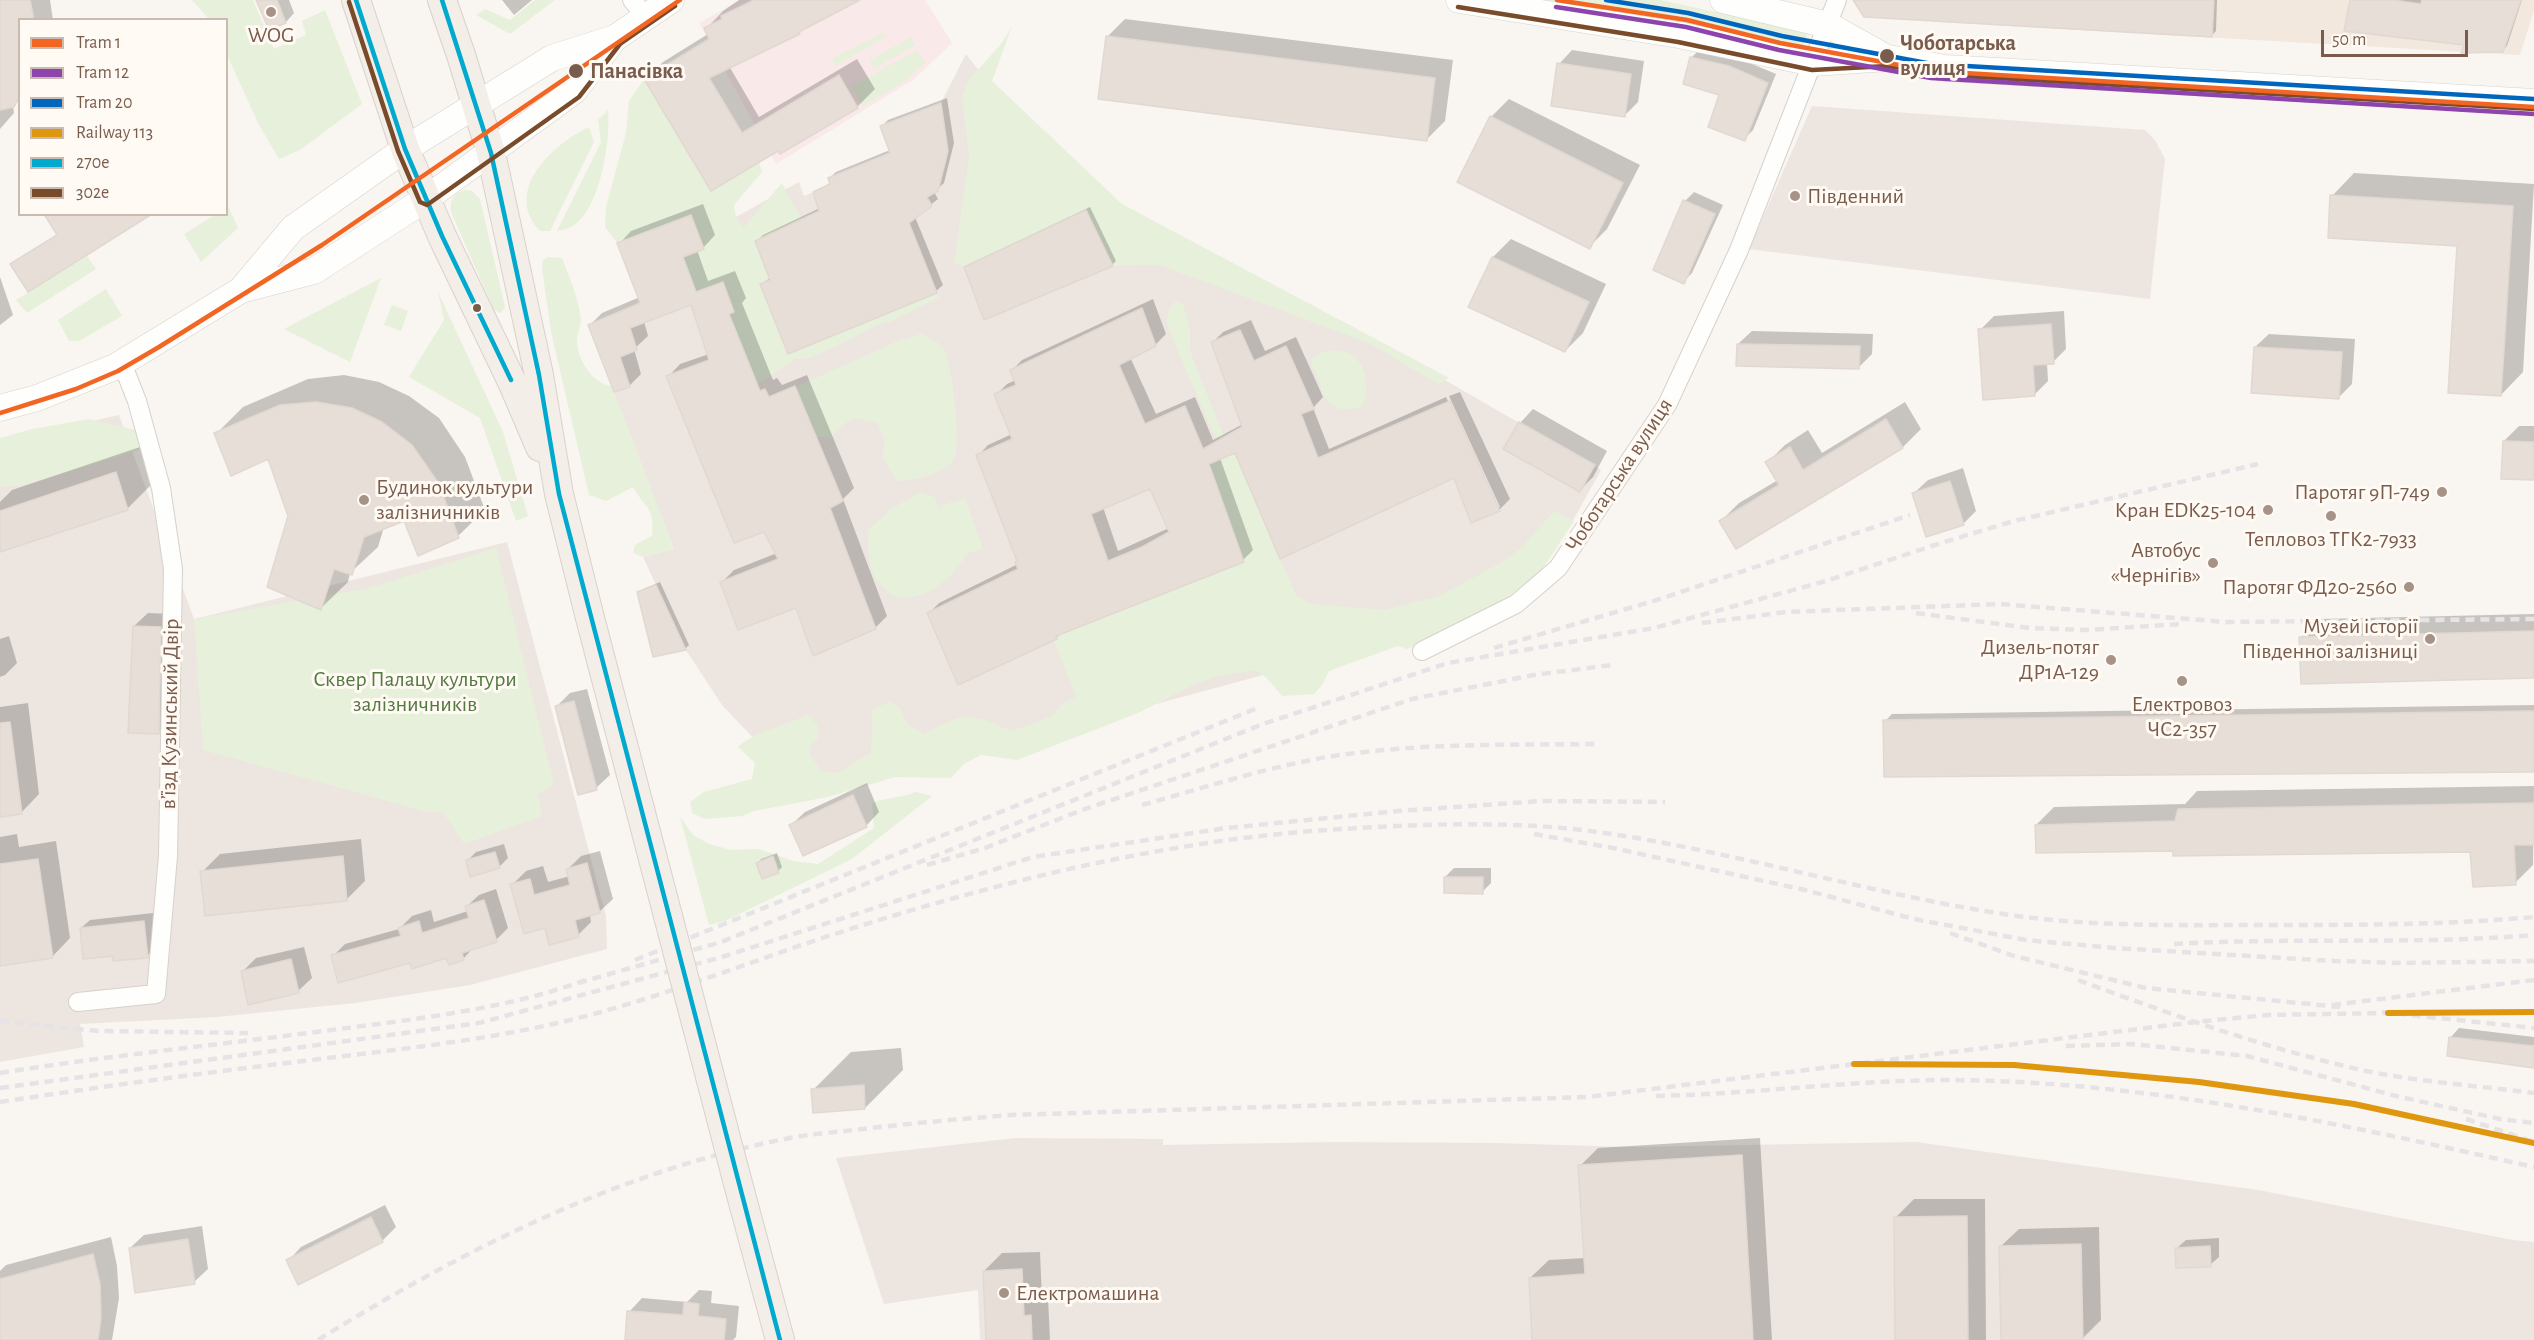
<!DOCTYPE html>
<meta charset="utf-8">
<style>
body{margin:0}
#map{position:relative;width:2534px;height:1340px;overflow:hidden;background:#f9f5f0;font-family:"Alegreya Sans",sans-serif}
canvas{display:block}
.legend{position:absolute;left:18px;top:18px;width:210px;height:198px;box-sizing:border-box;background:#fffaf3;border:2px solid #cabbb1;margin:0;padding:8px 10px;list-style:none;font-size:18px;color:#7a5c4d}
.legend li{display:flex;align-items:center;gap:12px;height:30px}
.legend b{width:30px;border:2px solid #cabbb1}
.scale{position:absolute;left:2321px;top:30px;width:147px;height:27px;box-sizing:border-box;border:3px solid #7a5c4d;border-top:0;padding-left:8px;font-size:18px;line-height:21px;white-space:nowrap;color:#7a5c4d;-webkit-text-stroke:4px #fffaf3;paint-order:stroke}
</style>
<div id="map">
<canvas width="2534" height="1340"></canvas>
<ul class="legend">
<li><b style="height:8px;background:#f26522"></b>Tram 1</li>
<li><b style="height:8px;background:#8e44ad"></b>Tram 12</li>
<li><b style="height:8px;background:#0065bd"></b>Tram 20</li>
<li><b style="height:8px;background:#de970f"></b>Railway 113</li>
<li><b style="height:8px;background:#00a9ce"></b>270е</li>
<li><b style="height:8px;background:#7a4b2a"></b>302е</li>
</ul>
<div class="scale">50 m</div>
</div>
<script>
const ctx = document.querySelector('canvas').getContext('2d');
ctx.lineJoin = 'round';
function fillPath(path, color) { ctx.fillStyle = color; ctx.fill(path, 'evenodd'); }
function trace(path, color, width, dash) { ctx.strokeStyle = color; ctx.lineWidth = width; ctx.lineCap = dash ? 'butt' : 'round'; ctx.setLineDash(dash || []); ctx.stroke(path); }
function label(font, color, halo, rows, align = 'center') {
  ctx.font = font + ' "Alegreya Sans",sans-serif'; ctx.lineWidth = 6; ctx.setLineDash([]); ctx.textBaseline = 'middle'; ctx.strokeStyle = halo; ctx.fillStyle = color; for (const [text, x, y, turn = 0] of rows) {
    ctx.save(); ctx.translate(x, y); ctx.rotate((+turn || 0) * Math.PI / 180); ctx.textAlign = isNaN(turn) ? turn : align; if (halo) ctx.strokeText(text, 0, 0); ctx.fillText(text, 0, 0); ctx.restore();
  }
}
const residential = new Path2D(`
 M1868,0H2534V11L2520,55L1937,22L1865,8Z`);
const industrial = new Path2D(`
 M966,54L991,86L1116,207L1351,326L1601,470L1571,524L1467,620L819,795L762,747L722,705L686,650L643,557L674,549L588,325L744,260L727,222L799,182L804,196L830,185L828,178L890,153L880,126L941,103Z
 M1812,106L2145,130L2155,140L2165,159L2150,299L1749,249Z
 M119,415L194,619L507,542L606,916L607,949L470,985L355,1003L217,1017L80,1024L84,1047L0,1062V442Z
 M1016,1138L1163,1139V1145L1334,1142L1495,1143L1629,1147L1916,1142L2258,1190L2513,1240L2534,1242V1340H980L978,1290L884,1304L836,1158Z`);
const medical = new Path2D(`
 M740,0H925L952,43L913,80L776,164L699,23Z`);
const green = new Path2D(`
 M192,0H253L274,49L306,35L302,21L325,10L362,104L300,150L279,159L258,123L227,55L226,20L209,19Z
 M535,0H555L510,34L476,15L485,9L510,20Z
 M1528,0H1660L1808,32L1802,51Z
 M1012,26L992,81L1122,204L1449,378L1438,384L1371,344L1160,265L1113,266L1086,210L964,267L954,263L969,156L962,97L967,82L1001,44Z
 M883,33L886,37L835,66L832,59Z
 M911,37L915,45L874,69L870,60Z
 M917,50L925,63L905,81L863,106L851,87Z
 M644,79L711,191L759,162L762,172L734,205L736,217L743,228L782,183L801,219L755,241L770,280L760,285L788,353L937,293L940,297L894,320L875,326L831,349L809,358L795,359L765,380L753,384L729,314L734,312L723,282L696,292L659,295L691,215L617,243L605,227L606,207L626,133L629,101Z
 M608,110C611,140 600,212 571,227C567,229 561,230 557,231L601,142L598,120Z
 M589,127L594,142L550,231H540C502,191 553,144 589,127Z
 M466,190L472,191L480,199L505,307L501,313L494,310L451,212C449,200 454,192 466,190Z
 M228,206L238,228L201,262L184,234L215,215L226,214Z
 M87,256L96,269L27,313L16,300Z
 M548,257L562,258C569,277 579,299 581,320C581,327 576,335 577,343C579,362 593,384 612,386L674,549L643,557L633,553L635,545L652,536C655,506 646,510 633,487L606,501L589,495L551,332L542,268L543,260Z
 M381,278L350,362L284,329Z
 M106,289L122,316L79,341H69L58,320Z
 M438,292L503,432L528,516L516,521L480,418L409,377L444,320Z
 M1176,301L1183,304L1190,328V351L1226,441H1222L1212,431L1171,335C1166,322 1164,312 1176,301Z
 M392,305L408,311L401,331L384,325Z
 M921,334C929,337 940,342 944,349C952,362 962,446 954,459C946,474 911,481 896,481L882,456L885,441L877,423L854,418L843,425L831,438L815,436L797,392L798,386L898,341Z
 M1333,350C1337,351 1343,351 1347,352C1367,360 1371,390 1362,406C1344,413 1333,410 1322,394C1321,380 1313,373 1311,360L1320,353Z
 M89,419L140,431L139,450L24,485L0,487V438L32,429Z
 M1220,450L1236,455L1296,595L1311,604L1385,610L1439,596L1497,565L1521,548L1554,511L1574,521L1542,570L1484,616L1407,649L1398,646L1329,671L1322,685L1314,694L1282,696L1266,677L1255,670L1215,677L1198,683L1138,713L1017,760L981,755L964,764L951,778L895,777L828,797L754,811L742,816L705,819L692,813L690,802L704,792L752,779L755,763L738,747C755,731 787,726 808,714L817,725L819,737L811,746L810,754L821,771L838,773L870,753C873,738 871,724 873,709L889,702L900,708L908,724L924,734C965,712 968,712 1011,731L1051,717L1061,705L1076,696L1054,641L1057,639L1056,636L1243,562L1215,481L1210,456Z
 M921,492L935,497L938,508L941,511L940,506L965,498L983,548L966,554C952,584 902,619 877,581C867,567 868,546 868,530L891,509Z
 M496,548L554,784L538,795L542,816L464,844L443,812H427L203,750L194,619L369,588Z
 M916,792L932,796L852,859L725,921L709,925L680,817L693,835L709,844L731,850L759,849L793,861L818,864L874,828L872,803C888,797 901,798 916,792Z`);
const shadow = new Path2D(`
 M0,0H50L53,20H20V99L13,106L14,113L0,129Z
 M258,0H289L294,13L286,22Z
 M502,0H532L514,15Z
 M739,0H857L805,27L799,33L729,66L759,117L857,59L875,89L857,107L780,152L778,149L712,189L646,79L663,62L708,34L706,29L723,11Z
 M1856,0H2217L2216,31L2212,35Z
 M2351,0H2522L2507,46L2503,50L2466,44Z
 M1125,19L1453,60L1445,121L1427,139L1107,37Z
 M1700,49L1738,58L1776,74L1753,130L1744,139L1721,94L1691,58Z
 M1572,50L1644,61L1638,102L1624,116L1559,64Z
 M947,98L954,143L944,183L934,192L938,199L915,217L943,285L936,291L788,352L761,285L771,277L757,241L763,235L820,208L815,193L831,182L829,178L836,172L890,150L881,127L888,120Z
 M1509,99L1640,165L1607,229L1589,247L1491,117Z
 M2354,173L2534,184L2523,372L2501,395L2459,245L2332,196Z
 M1694,192L1723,205L1692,273L1683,282L1655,269L1685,201Z
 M703,204L715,235L703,248L697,250L708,281L735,271L746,298L742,303L773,380L777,378L782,385L807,375L854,488L843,499L887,616L875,628L722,582L734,570L777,553L668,377L680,364L709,354L692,303L644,321L648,336L634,349L641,374L629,386L590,325L602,313L640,297L619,244L631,231Z
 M1090,207L1116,261L1112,265L966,268L970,264Z
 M1511,239L1606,284L1583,333L1565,351L1493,257Z
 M0,277L13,315L0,325Z
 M1153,299L1166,334L1156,344L1130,357L1156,414L1195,397L1213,440L1243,424L1213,342L1223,332L1251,320L1265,351L1296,337L1323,397L1313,408L1329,449L1446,397L1497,507H1500L1449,396L1460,392L1510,499L1500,509L1472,521L1454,476L1236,451L1220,458L1253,550L1243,560L1062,633L1056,638L929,613L939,603L1018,564L1019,560L978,456L988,445L1012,434L996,395L1007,384L1016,380L1012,370L1022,360ZM1150,487L1169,528L1118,551L1103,507Z
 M2064,311L2066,349L2053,362L2047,363L2048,381L2034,395L1980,330L1994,316Z
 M1752,331L1873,334L1872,354L1859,367L1738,344Z
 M2269,334L2355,339L2352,384L2338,398L2255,347Z
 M344,375L379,382L409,396L439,418L465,457L485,510L458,536L404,519L384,527L378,547L350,573L348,582L321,608L269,457L216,434L243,407L308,379Z
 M1905,402L1921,429L1903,447L1737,547L1721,521L1739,503L1778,480L1767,463L1785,445L1808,430L1822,453Z
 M1533,409L1607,451L1593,477L1580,490L1520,423Z
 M2519,426H2534V479L2504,441Z
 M143,446L154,482L128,508L0,551V502L12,490Z
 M1963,468L1976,511L1963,524L1914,493L1928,480Z
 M660,582L689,645L685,649L639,593L643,589Z
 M148,613L174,614L172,719L158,732L134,626Z
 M2534,614V676L2301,637L2319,619Z
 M9,636L17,663L5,675L0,677V639Z
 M587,689L610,775L596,788L556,707L570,693Z
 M28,703L39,794L21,813L0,815V707Z
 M2534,705V771L1885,721L1892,714Z
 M867,783L879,812L866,826L791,825L805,812Z
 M2534,786L2533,865L2515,883L2472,850H2174L2036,825L2054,807L2185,804L2197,791Z
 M17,834L19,847L56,841L70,938L52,957L0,965V837Z
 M361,839L365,881L347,899L202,872L220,854Z
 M504,844L508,858L499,867L467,861L476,852Z
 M600,851L613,899L599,912L590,915L591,922L578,935L546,927L512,885L526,871L543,866L548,882L570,876L568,869L581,856Z
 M777,853L782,867L778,871L758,863L761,859Z
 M1454,868H1491V883L1482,892L1445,877Z
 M496,889L508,928L496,940L474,947L463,959L447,956L411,961L333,956L345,944L399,929L412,916L431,910L434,922L468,911L466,907L479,895Z
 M153,913L156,947L147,956L114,955L81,928L90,920Z
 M304,947L312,978L298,991L242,972L256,958Z
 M2459,1028L2534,1037V1066L2451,1037Z
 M901,1048L903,1070L865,1108L813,1090L851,1052Z
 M1760,1138L1772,1340H1534L1530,1278L1549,1260L1585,1258L1580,1166L1598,1148Z
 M1914,1199H1985L1986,1340H1896V1217Z
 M385,1205L396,1227L383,1240L299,1283L288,1261L301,1247Z
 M202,1226L208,1269L194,1282L130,1248L144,1235Z
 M2099,1227L2101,1320L2083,1338L2003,1340L2000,1247L2019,1229Z
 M111,1237L117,1266L119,1298L112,1340H0V1271L6,1265Z
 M2219,1238V1257L2210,1265L2177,1248L2186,1240Z
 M1040,1252L1042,1298H1048L1050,1340H987L984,1271L1002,1253Z
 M699,1290L712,1291L711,1303L739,1306L736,1337L733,1340H627L629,1312L642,1298L687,1302Z`);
const building = new Path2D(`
 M0,0H30L34,20H20V96L14,107L0,110Z
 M256,0H277L286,23L269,30Z
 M754,0H860L799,32L800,34L709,78L742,133L839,75L858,108L780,154L778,151L711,191L644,79L709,39L704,28L722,19L721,16Z
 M1853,0H2214L2212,37L1864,17Z
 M2350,0H2393L2421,4L2422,0H2521L2503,52L2461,53L2464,45L2344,31Z
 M1106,36L1435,78L1427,141L1098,99Z
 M1690,57L1729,66L1768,83L1745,141L1708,127L1719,95L1683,84Z
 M1557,63L1631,74L1625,117L1551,106Z
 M941,103L948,151L938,191L927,197L932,206L909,223L937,293L788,354L760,284L770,280L755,241L819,211L813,192L830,184L828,178L890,153L880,126Z
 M1490,116L1623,183L1590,249L1457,182Z
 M2330,195L2513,206L2501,396L2448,393L2457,246L2328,238Z
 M1683,200L1715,214L1684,284L1653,270Z
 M1086,210L1113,266L984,320L964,267Z
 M44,214H152L28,292L10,264L57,235Z
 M691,215L704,249L683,257L696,292L723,282L734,312L729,314L760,391L765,389L769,397L795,386L843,501L830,508L876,629L813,656L796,608L738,630L720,582L778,559L764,532L734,543L666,376L709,360L691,305L630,328L637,350L620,357L630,387L614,392L588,325L640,303L617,243Z
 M1492,257L1589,302L1565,352L1468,307Z
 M1142,308L1156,346L1119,365L1145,424L1185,406L1203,449L1242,427L1211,342L1240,330L1254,361L1286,346L1314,409L1301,414L1318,458L1450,401L1500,511L1471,523L1454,478L1280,559L1235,453L1209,464L1244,562L1056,636L1057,639L958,685L927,613L1018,569L1015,562L1017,561L976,455L1012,439L994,394L1016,385L1010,370ZM1150,489L1169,532L1142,547L1108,561L1091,514Z
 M2051,324L2054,364L2033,365L2035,396L1983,400L1978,329Z
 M1737,344L1860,346L1859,369L1736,366Z
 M2254,347L2342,352L2339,399L2251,393Z
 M316,402L352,408L382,422L412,445L439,484L459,538L418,556L404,521L364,537L352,575L334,569L321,610L267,587L288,516L268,459L231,476L214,433L280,405Z
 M1886,419L1903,448L1736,549L1719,521L1779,485L1765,462L1790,447L1803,470Z
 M1519,422L1595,465L1580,492L1503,449Z
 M2503,441L2534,442V480L2501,479Z
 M116,472L128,510L0,552V511Z
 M1950,481L1964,525L1926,537L1912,493Z
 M656,585L686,650L653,657L637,592Z
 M133,626L161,627L159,734L128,733Z
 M2534,631V678L2301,684L2299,637Z
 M574,701L597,790L578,795L555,706Z
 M2534,711V772L1884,777L1883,720Z
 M10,722L22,814L0,817V723Z
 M853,795L867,827L803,856L789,825Z
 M2534,803V845H2514L2516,885L2473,887L2470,852L2173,856V851L2036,853L2035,825L2175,821L2178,809Z
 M495,852L500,868L470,877L466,860Z
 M343,856L347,901L205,916L200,871Z
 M773,856L779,873L762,879L756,863Z
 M38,859L53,958L0,966V864Z
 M587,863L600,913L575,920L579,937L549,945L545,928L524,934L510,884L530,879L534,895L570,885L566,869Z
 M1444,877H1483V894L1444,893Z
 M484,900L497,942L462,953L464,960L449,965L446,958L412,969L410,963L338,983L331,955L401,936L398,928L419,921L422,933L469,918L465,906Z
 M144,921L148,958L113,961V956L83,959L80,928Z
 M291,959L299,993L248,1005L241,971Z
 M2449,1037L2534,1046V1068L2447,1056Z
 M864,1085L865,1109L813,1113L811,1089Z
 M1742,1155L1753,1340H1532L1529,1278L1585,1274L1578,1165Z
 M1967,1216L1968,1340H1895L1894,1217Z
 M371,1217L383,1242L298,1285L286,1260Z
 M188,1239L195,1284L135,1293L129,1248Z
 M2081,1244L2083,1340H2001L1999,1246Z
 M2210,1246L2211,1267L2176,1268L2175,1248Z
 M93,1254L100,1284L101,1317L98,1340H0V1279Z
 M1022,1269L1024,1316L1031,1315L1032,1340H986L983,1271Z
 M684,1302L699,1304L698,1316L726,1319L724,1340H625L627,1311L683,1315Z`);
const street = new Path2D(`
 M632,0L646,17
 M1422,651L1516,604L1558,568L1667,405L1739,250L1837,0
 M78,1002L156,994L168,856L173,569L161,488L137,401L122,363`);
const secondary = new Path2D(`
 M1459,0L1679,35L1813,63L1888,58L1945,68L2534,102
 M1723,0L1828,25L1887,58
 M241,290L293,228L405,149L552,58L615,38L671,0
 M0,408L37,398L115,367L241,290L314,271L427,198L574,91L615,38`);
const primary = new Path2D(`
 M356,0L405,149L442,236L513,384L540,447
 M442,0L461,55L491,153L539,375L559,494L589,614
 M736,1176L780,1340`);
const rail = new Path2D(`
 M1916,613L2029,628L2087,630L2181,624
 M1702,623L1786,612L2000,604L2226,622L2534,619
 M1494,648L1660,599L1910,515
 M1142,805C1203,788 1264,768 1327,757C1415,743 1505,745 1595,744
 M1534,834L1613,848L1805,890L1914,919L2026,940L2115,948L2334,961L2404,963L2534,961
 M927,865L985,848L1082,810L1412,699L1534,675L1612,665
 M1950,933L2014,956L2146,988L2340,1007
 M2174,944C2294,937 2414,945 2534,935
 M635,960L1255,709
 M2078,980C2172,1015 2268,1049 2366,1071C2421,1082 2479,1086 2534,1093
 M578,983L721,942L1263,724L1448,663L1654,628L1826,581L1941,543L2014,521L2258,464
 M2332,1005L2534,980
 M2382,1012L2534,1028
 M0,1021L98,1031L248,1033
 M2066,1046L2132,1044L2247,1056L2396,1096L2500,1119L2534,1123
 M0,1073C113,1055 226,1044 339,1029C417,1019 512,1008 585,980
 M0,1088L479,1023L722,957L1033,857L1227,828L1398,811L1542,801L1665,802
 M1656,1096C1754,1094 1851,1080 1949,1080C2147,1081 2342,1124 2534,1167
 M0,1102C98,1087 196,1074 295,1062C398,1049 501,1040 601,1012C684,989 765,956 847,930C1002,881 1164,841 1327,830C1415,824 1511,820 1598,832C1739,852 1876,896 2017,916C2099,927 2180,925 2263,925C2353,925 2444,925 2534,917
 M2466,1119L2534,1142
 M318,1340C463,1250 617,1172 785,1139C807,1134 831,1133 853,1130C905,1124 958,1119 1011,1115L1587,1097L2195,1022L2268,1015L2388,1013`);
const primaryBridge = new Path2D(`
 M589,614L736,1176`);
const bus1 = new Path2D(`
 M356,0L405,149L442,236L511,380
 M442,0L491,153L539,375L559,494L780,1340`);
const bus2 = new Path2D(`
 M349,2L398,151L420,202L427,205L579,97L620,44L675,6
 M1458,7L1678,42L1812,70L1888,66L1945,75L2534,109`);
const rail1 = new Path2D(`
 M2388,1013L2534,1012
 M1854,1064L2014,1065L2199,1082L2354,1104L2534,1143`);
const tram1 = new Path2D(`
 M1557,0L1687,20L1780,43L1931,71L2534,107
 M0,413L76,389L118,371L159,347L322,245L680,0`);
const tram2 = new Path2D(`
 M1556,7L1686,27L1779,50L1931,78L2534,114`);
const tram3 = new Path2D(`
 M1606,0L1688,13L1782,36L1932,64L2534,99`);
const markers = [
 [271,12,6,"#a69286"],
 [1887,56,8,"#7a5c4d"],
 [576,71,8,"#7a5c4d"],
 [1795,196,6,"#a69286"],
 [477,308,5,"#7a5c4d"],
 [2442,492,6,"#a69286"],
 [364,500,6,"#a69286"],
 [2268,510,6,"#a69286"],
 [2331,516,6,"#a69286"],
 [2213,563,6,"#a69286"],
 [2409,587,6,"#a69286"],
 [2430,639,6,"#a69286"],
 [2111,660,6,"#a69286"],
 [2182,681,6,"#a69286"],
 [1004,1293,6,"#a69286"]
];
const poiNames = [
 ["WOG",271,35,"center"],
 ["Південний",1807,196,"left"],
 ["Будинок культури",376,487,"left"],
 ["залізничників",376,512,"left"],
 ["Паротяг 9П-749",2430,492],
 ["Кран EDK25-104",2256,510],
 ["Тепловоз ТГК2-7933",2331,539,"center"],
 ["Автобус",2201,550],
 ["«Чернігів»",2201,575],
 ["Паротяг ФД20-2560",2397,587],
 ["Музей історії",2418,626],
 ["Південної залізниці",2418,651],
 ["Дизель-потяг",2099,647],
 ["ДР1А-129",2099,672],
 ["Електровоз",2182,704,"center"],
 ["ЧС2-357",2182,729,"center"],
 ["Електромашина",1016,1293,"left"]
];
const stopNames = [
 ["Чоботарська",1900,43],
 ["вулиця",1900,68],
 ["Панасівка",590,71]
];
const streetNames = [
 ["Чоботарська вулиця",1619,475,-57],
 ["в’їзд Кузинський Двір",170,714,-89]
];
const parkNames = [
 ["Сквер Палацу культури",415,679],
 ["залізничників",415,704]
];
fillPath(residential, '#f2e8de');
fillPath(industrial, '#ede5e0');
fillPath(medical, '#fae9e9');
fillPath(green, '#e7f0db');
fillPath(shadow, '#0003');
fillPath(building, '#e6ded7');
trace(building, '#e2d8d2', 1.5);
trace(street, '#d7d1cb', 20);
trace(secondary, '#d9d2cb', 27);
trace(primary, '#dad1cc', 30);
trace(street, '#fefefd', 18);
trace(secondary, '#fefefd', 26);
trace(primary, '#f3eee8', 28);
trace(rail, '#e6e3e7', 4.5, [9, 6]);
trace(primaryBridge, '#dad1cc', 30, []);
trace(primaryBridge, '#f3eee8', 28);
trace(bus1, '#00a9ce', 4.5);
trace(bus2, '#7a4b2a', 4.5);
trace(rail1, '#de970f', 6);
trace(tram1, '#f26522', 4.5);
trace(tram2, '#8e44ad', 4.5);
trace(tram3, '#0065bd', 4.5);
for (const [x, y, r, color] of markers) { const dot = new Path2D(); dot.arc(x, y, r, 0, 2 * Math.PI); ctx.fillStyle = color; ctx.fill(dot); trace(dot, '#fffaf3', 2); }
label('22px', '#7a5c4d', '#fffaf3', poiNames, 'right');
label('bold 22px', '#7a5c4d', '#fffaf3', stopNames, 'left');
label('22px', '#7a5c4d', '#fffaf3', streetNames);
label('22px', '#537a41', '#fffaf3', parkNames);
</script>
